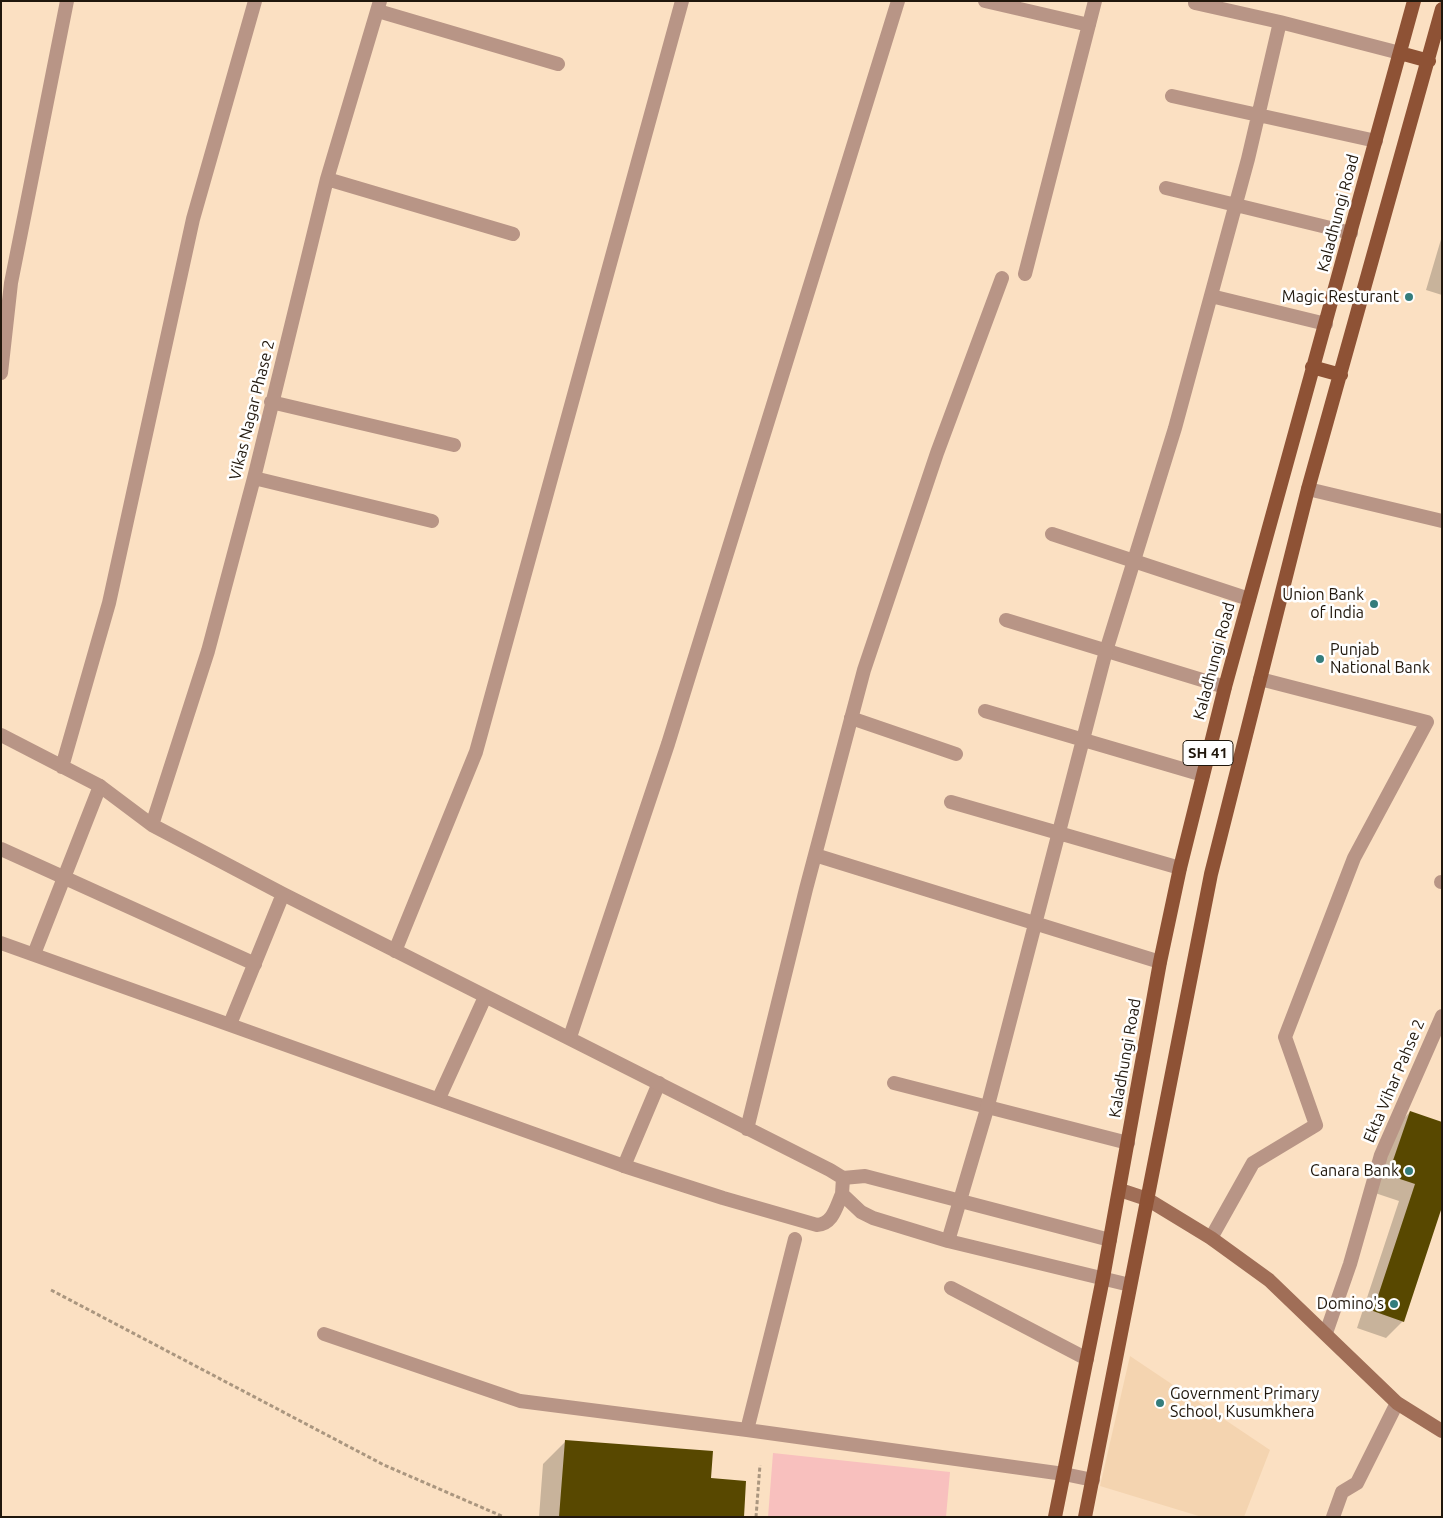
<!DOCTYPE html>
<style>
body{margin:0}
#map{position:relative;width:1443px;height:1518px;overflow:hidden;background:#fbe0c2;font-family:Ubuntu,sans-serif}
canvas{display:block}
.frame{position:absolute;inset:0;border:2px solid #20170c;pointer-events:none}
</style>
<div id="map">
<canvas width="1443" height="1518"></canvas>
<div class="frame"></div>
</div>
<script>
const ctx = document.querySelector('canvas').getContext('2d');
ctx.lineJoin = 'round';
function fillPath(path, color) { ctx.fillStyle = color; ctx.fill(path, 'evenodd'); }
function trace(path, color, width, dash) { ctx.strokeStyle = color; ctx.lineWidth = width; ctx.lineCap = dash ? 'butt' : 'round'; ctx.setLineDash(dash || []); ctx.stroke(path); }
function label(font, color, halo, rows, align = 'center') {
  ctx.font = font + ' Ubuntu,sans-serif'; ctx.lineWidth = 5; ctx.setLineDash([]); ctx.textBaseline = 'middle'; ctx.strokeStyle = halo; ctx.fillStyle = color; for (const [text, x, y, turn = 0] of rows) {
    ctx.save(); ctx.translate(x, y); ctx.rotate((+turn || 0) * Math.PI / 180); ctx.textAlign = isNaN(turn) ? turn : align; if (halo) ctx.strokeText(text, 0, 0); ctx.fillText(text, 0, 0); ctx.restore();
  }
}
const built = new Path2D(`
 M1130,1356L1270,1450L1244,1517H1202L1100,1486Z`);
const green = new Path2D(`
 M773,1453L950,1472L946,1517H768Z`);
const shadow = new Path2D(`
 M1442,236V295L1426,290Z
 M1410,1112L1442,1123L1403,1321L1386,1338L1357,1328L1399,1201L1372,1192L1393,1129Z
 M565,1442L709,1480L742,1517H539L543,1464Z`);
const building = new Path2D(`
 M1410,1111L1442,1122V1207L1404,1322L1373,1311L1415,1184L1388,1175Z
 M565,1440L713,1451L711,1478L746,1481L744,1517H559Z`);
const path = new Path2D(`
 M51,1290L384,1465L504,1517
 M756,1517L760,1465`);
const service = new Path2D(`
 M1308,489L1442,521
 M851,718L956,754`);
const pedestrian = new Path2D(`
 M1052,534L1249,599
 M1006,620L1225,687
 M1,849L255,964
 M34,954L100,786
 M894,1083L1128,1143
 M624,1166L659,1083
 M843,1178L865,1176L1110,1240
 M951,1288L1087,1359`);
const minor = new Path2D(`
 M985,1L1089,25
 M1195,3L1280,22L1400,53
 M378,11L558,64
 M1172,96L1376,141
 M327,179L513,234
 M1166,188L1351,233
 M1025,274L1095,1
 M1211,296L1326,324
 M1,373L11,283L67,1
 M271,402L454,445
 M254,478L432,521
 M985,711L1203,775
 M1,735L100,786L152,825L283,894L830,1170L843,1178L842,1194L861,1212L873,1218L948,1241L1130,1285
 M62,767L109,603L193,219L255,1
 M951,802L1180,868
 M152,825L208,651L254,478L327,179L380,1
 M815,855L1160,962
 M1441,882H1442
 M1,943L624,1166L723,1198L817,1225C833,1224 836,1207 842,1194
 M395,951L476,752L682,1
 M230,1024L283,894
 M570,1037L668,744L898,1
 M439,1098L485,997
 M747,1129L806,889L864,670L937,453L1002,278
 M1211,1238L1253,1163L1316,1125L1285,1037L1354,858L1427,722L1260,679
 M948,1241L987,1109L1106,651L1175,428L1248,159L1280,22
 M1326,1333L1350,1264L1381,1155L1442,1016
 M324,1334L520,1401L747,1430L1064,1474L1093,1480
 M747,1430L795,1239
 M1333,1517L1342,1492L1357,1483L1397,1403`);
const secondary = new Path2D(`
 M1120,1190L1147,1199L1211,1238L1269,1280L1397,1403L1442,1431`);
const primary = new Path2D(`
 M1400,53L1429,61
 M1312,367L1341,375
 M1055,1517L1103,1278L1160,962L1180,868L1225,687L1414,1
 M1085,1517L1211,874L1308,489L1442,9`);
const markers = [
 [1409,297,5,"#347d7c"],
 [1374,604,5,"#347d7c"],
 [1320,659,5,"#347d7c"],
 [1409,1171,5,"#347d7c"],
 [1394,1304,5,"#347d7c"],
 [1160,1403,5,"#347d7c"]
];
const shields = [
 [1208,753,50]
];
const shieldNames = [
 ["SH 41",1208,753]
];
const streetNames = [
 ["Kaladhungi Road",1338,213,-75],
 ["Vikas Nagar Phase 2",252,410,-76],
 ["Kaladhungi Road",1214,661,-75],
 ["Kaladhungi Road",1125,1058,-80],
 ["Ekta Vihar Pahse 2",1394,1081,-67]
];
const poiNames = [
 ["Magic Resturant",1399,297],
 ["Union Bank",1364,595],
 ["of India",1364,613],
 ["Punjab",1330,650,"left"],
 ["National Bank",1330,668,"left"],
 ["Canara Bank",1399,1171],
 ["Domino's",1384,1304],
 ["Government Primary",1170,1394,"left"],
 ["School, Kusumkhera",1170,1412,"left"]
];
fillPath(built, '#f4d4b0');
fillPath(green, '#f8c0be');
fillPath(shadow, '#0003');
fillPath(building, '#584800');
trace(path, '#aa967f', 3, [4, 2.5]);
trace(service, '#b89586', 14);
trace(pedestrian, '#b89586', 14);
trace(minor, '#b89586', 14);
trace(secondary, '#a06e57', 14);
trace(primary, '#8e5235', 14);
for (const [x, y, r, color] of markers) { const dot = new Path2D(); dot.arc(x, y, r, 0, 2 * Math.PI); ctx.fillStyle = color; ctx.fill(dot); trace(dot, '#fff', 2); }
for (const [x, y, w] of shields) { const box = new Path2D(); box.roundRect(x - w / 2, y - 12.5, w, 25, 4); ctx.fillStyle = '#fff'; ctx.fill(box); trace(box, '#20170c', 1); }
label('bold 15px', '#20170c', null, shieldNames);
label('16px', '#20170c', '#fff', streetNames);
label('16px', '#20170c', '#fff', poiNames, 'right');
</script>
